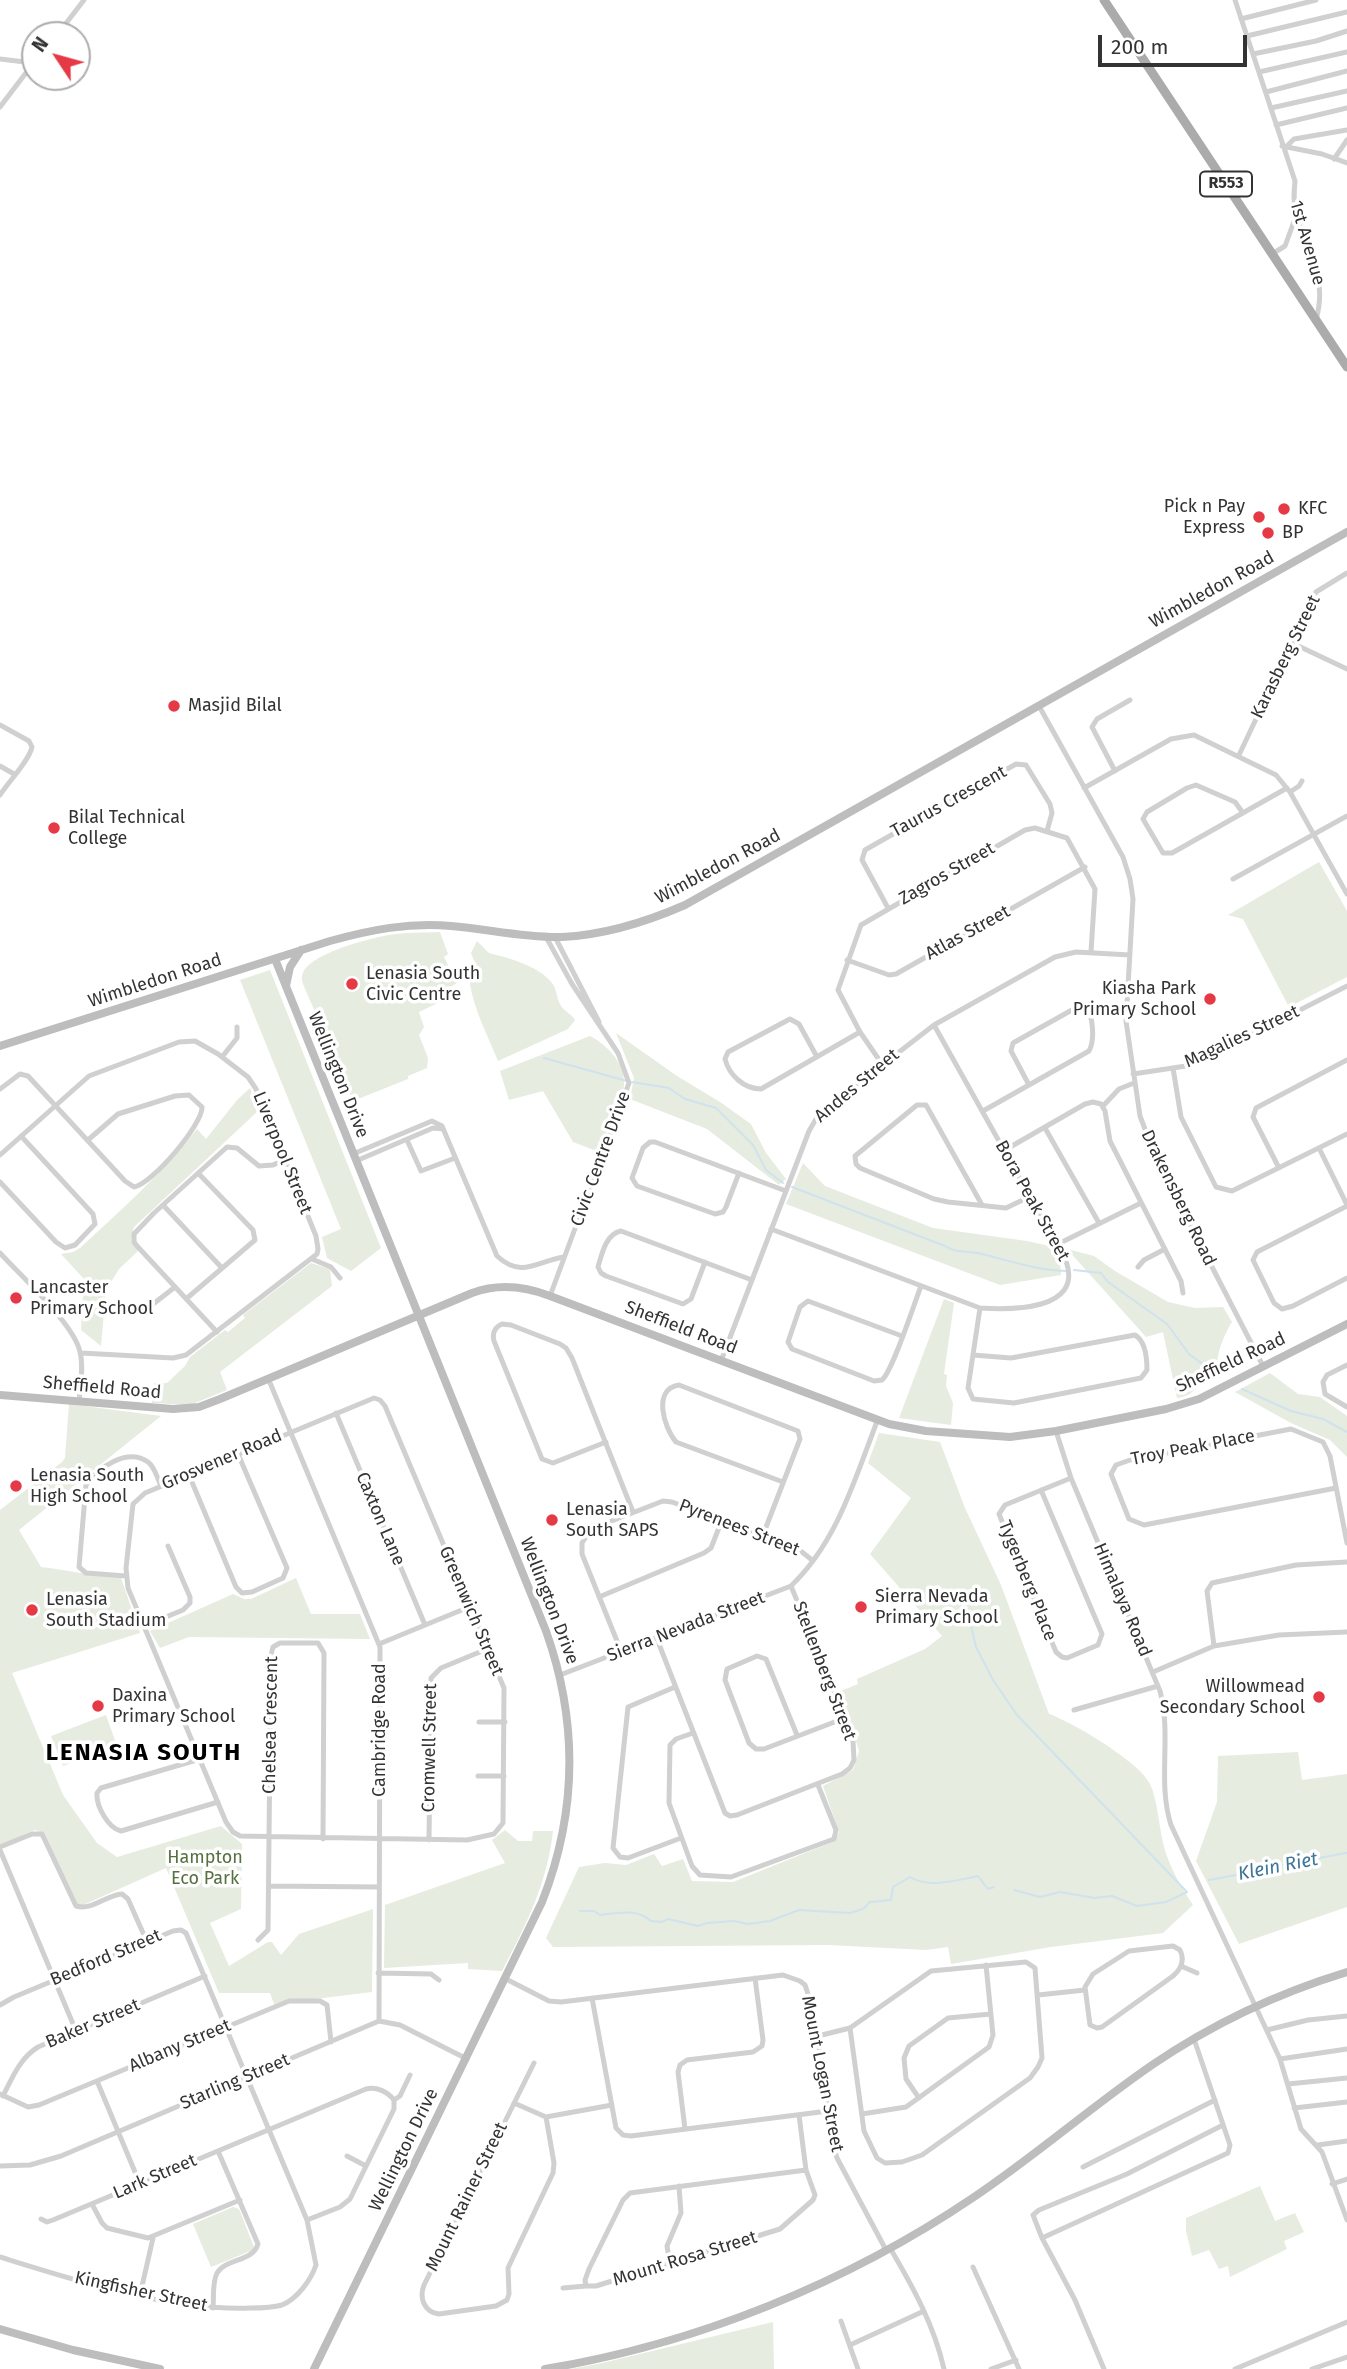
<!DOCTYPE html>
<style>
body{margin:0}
#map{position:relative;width:1347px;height:2369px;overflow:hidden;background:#fff;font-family:"Fira Sans",sans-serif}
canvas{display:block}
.north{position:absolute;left:21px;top:21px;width:70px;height:70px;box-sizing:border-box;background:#fff;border:2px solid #adadad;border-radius:50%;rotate:306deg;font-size:19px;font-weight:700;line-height:28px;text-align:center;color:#333}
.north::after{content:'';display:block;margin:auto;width:24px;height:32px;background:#e63946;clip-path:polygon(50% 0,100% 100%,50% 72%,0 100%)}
.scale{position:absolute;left:1098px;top:35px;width:149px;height:32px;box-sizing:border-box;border:4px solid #333;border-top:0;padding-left:9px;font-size:21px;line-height:24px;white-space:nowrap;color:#333;-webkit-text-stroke:5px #fff;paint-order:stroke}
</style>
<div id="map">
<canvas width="1347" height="2369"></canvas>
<div class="north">N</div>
<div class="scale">200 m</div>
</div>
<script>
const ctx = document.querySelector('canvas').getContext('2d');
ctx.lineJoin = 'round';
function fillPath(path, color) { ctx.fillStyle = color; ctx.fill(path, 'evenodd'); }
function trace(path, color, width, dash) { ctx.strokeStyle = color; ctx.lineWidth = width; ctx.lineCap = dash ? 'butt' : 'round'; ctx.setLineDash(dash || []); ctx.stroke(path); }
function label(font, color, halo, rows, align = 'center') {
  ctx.font = font + ' "Fira Sans",sans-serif'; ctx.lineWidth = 7; ctx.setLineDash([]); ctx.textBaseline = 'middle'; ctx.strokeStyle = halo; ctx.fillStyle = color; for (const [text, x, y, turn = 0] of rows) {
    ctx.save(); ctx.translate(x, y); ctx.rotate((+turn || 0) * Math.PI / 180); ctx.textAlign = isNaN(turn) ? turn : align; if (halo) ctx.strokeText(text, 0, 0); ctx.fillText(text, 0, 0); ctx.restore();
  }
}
const green = new Path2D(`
 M1319,862L1347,911V977L1289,1007L1243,919L1228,915Z
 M440,932L448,954L444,957L457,983L445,990L446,999L419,1012L424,1027L419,1035L428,1058L427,1068L408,1076V1079L353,1101L303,984C302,980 301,977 303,973C310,953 376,936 396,934C410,932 425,933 440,932Z
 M477,941L489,953C508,958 538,965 552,983C557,989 556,997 560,1004C563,1011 571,1013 575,1020L568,1029L498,1061C488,1036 474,1010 470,984C469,978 474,973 477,969L471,953Z
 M270,970L381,1248L351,1271L327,1258L322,1237L341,1229L240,980Z
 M616,1033L677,1076L720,1102L751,1124L766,1153L786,1179L779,1185L707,1129L630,1099L634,1078Z
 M590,1036C607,1045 625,1063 624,1084C624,1098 605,1137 599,1152L573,1142L543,1091L509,1100L500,1071Z
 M250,1088L258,1111L134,1227L131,1240L138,1251L119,1269L106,1290L101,1346L81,1330L84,1279L61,1254L73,1252L80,1248C121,1210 163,1173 197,1129L206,1139L237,1100Z
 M803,1163L825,1186L933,1228L1027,1241L1054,1247L1060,1263L1061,1275L1000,1285L786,1204Z
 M1067,1249L1094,1256L1115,1271L1168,1302L1195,1308L1223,1307L1232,1322C1224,1335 1219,1347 1217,1362L1226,1374L1215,1379L1204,1371C1196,1387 1196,1395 1177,1398L1163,1332L1146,1337Z
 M311,1263L330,1269L332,1286L220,1372L227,1390L190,1405L152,1403L154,1383H167L185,1366L190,1357L225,1330L228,1332L245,1318L243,1315Z
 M944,1299L954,1303L944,1374L947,1375L946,1386L953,1403L951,1425L899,1418Z
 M1270,1373L1298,1394L1320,1397L1347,1416V1457L1330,1440L1291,1423L1235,1392Z
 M69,1404L161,1416L19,1530L41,1567C68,1570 92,1576 121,1578L140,1633L12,1673L63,1795L97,1843L117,1857L221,1826L242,1844L241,1909L210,1923L229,1966L268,1942H272L281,1955L299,1934L373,1909L372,1992L274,2004L270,1993H219L166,1868L81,1906L75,1903L44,1833L35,1830L0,1845V1510L62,1462L65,1458Z
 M879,1433L940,1442L965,1508L1001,1585L1049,1714C1072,1722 1140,1762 1150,1784C1158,1801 1159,1828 1164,1847C1170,1868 1181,1887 1193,1905L1163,1933L1051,1947L951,1964L948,1947L926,1950L828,1945L553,1947L546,1938L579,1867L605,1863L626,1865L654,1854L662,1866L683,1859L692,1881L733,1882L835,1841L839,1832L823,1786L853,1770L859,1751L841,1691L858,1684L857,1679L925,1649L942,1636L870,1554L911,1498L868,1463Z
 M296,1578L311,1614H360L370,1639L189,1637L160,1648L150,1631L233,1594L244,1599H251Z
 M106,1715L117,1746L63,1766L51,1736Z
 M1298,1752L1302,1780L1347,1774V1907L1239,1944L1196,1861L1217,1802L1218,1756Z
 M505,1830L518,1841H532L533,1831H553C547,1884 526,1925 502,1971L468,1969V1963L384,1968L385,1905L505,1863L492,1840Z
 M1260,2186L1275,2221L1295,2213L1304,2232L1284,2241L1287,2249L1230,2277L1228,2266L1219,2269L1209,2250L1192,2256L1186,2231V2218Z
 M233,2207L239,2209L254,2247L253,2250L211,2267L193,2224Z
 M773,2322L774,2369H570L598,2364Z`);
const stream = new Path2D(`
 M544,1058L627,1081
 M632,1082L669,1088L685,1099L716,1108L753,1145L766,1170L783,1183
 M792,1187L945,1246C955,1253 966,1251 978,1253C1007,1260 1035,1270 1066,1271
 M1074,1270L1101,1273L1108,1282L1167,1324L1189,1354L1220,1377
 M1242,1389L1291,1411L1323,1419L1347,1432
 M964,1595L976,1647L993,1680L1017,1715L1187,1892L1166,1902L1137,1906L1112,1896L1095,1898L1060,1892L1040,1897L1014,1890
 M1209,1880C1255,1872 1301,1860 1347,1853
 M580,1911H594L600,1915C617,1913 637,1908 651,1921L662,1922L668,1919L698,1926L707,1923L734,1921L748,1924L770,1921L799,1910L850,1913L863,1909L870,1902L891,1900L893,1887L910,1877C929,1889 957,1880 978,1876L988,1889L994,1887`);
const street = new Path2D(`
 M1235,0L1295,181C1294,192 1293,202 1296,213C1304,255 1329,273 1316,320
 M1241,19L1316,0
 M57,35L84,0
 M1247,36L1347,12
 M1253,54L1316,41L1347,31
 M0,59L33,63
 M1259,72L1347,52
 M1266,92L1347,71
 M0,107L35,61
 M1271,108L1347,91
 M1276,125L1347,108
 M1282,146L1322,154L1347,163
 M1287,146L1294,139L1347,130
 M1334,159L1347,140
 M1272,254L1285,246L1296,216
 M1292,643L1347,669
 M1039,706L1123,857L1130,879L1133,899L1126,1021L1140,1116L1156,1158L1263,1366
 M0,725L29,741L32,747C29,761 9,781 0,795
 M1239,755L1316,592L1347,573
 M0,766L14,774
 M1115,771L1092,727L1097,719L1130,700
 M1084,788L1171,739L1194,735L1276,775L1290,792L1347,894
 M1290,792L1299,786L1302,781
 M1243,813L1235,802L1196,785L1187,788L1147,812L1143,819L1163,853H1172L1287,788
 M1233,879L1347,816
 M888,908L862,860L865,850L1016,764L1026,765L1050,804L1052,813L1047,831
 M546,937L572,984L618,1053L629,1083L550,1296
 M555,937L599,1022
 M847,960L889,975L896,974L1085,867
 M222,1057L237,1038V1027
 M817,1057L799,1024L790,1019L728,1052L725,1059C729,1075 744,1089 761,1089L860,1032
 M882,1064L860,1032L838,990L861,925L1025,830L1035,828L1067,838L1095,889L1091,952
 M1173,1068L1181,1117L1216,1187L1232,1191L1347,1134
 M1133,1074L1186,1066L1200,1061L1347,986
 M0,1089L20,1074L28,1076L125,1181L134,1187C152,1184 203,1124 202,1107L189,1095L175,1096L118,1114L88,1140
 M1103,1106L1119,1089L1134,1083
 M983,1111L1089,1051C1095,1040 1093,1018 1087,1007L1079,1006L1013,1043L1011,1051L1029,1085
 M1045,1128L1099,1223
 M407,1140L421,1171L455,1158
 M1319,1148L1347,1205
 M1005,1150L1085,1104L1093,1102L1101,1104L1105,1111L1110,1141L1181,1281L1183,1293
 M353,1154L432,1121L442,1126L497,1256C522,1279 537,1261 564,1257
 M0,1155L89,1076L179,1042L195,1041L218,1054L248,1077L256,1089L316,1236L318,1249L317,1254L186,1355L173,1358L81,1353
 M356,1161L433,1128L443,1129
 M1279,1168L1253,1117L1256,1108L1347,1060
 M739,1173L726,1207L723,1212L715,1214L637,1186L632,1178L643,1148L650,1142H655L786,1191
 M0,1182L56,1242L65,1248L75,1245L95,1224L93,1214L21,1136
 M163,1205L222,1268
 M982,1205L926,1105H917L855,1156L856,1164L860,1168L934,1199L948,1202L1006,1208L1031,1196
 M1347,1206L1257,1252L1253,1260L1274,1303L1282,1309L1293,1306L1347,1278
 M771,1229L980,1308C1010,1310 1084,1311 1066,1261L934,1025
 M1058,1244L1141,1203
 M0,1253C21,1276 74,1324 80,1352C84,1367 80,1386 79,1402
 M312,1259L331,1267L340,1278
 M705,1262L691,1299L683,1304L606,1276L601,1273L598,1267C602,1253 606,1234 621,1231L752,1280
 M1138,1267L1144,1260L1165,1249
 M186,1299L255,1240L253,1230L198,1173
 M116,1302L126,1307L148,1308L175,1287
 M217,1332L137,1246L134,1242V1234L154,1213L227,1147L237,1148L259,1166L273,1165L284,1160
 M902,1336L808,1301L800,1307L788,1342L792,1349L874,1381L882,1380C893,1370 914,1304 921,1286
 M973,1355L1011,1358L1135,1335C1145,1341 1147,1358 1147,1370L1141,1378L1014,1403L973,1399L968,1388L980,1308
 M721,1361L809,1131L819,1114L934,1025L1055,957L1076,952L1130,955
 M1347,1365L1327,1375L1323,1382L1325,1394L1347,1407
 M268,1378L380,1647L379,2021
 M374,1398L380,1400L385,1406L504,1688L503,1823L494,1834L467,1840L240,1836L233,1832L226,1822L128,1588L126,1568L133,1504L145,1493Z
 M336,1413L425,1625
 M1056,1431L1071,1478L1160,1691C1172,1735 1157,1782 1171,1825L1280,2059L1301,2129L1322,2152L1347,2220
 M606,1442L553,1463L542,1459L494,1341C492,1333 495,1327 502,1324L511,1325L560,1344L566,1348L572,1358L633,1512
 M189,1475L236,1587L242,1593L252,1592L283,1578L287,1568L238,1454
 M1336,1488L1144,1525L1129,1519L1111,1474L1116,1465L1130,1460L1291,1429L1323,1442L1330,1456L1347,1543
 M1041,1490L1102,1634L1098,1645L1067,1658L1062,1657L1056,1652L999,1514L1005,1505L1071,1478
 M763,1535L800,1439L798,1431L679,1385C652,1389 664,1428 676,1442L783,1482
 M126,1576L86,1573L79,1567L86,1485C98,1468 127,1447 148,1462C155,1467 157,1478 161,1486
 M599,1597L704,1553L711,1548L722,1520
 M144,1626L183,1610L190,1603V1597L168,1546
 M657,1639L725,1813L730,1816L737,1815L842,1774L850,1768L854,1760L853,1741L845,1718L791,1586
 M379,1644L469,1607
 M1214,1646L1207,1591L1212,1583L1296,1565L1347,1562
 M621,1651L582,1554V1543L591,1529L663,1501L672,1502L797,1548L812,1560
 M1153,1672L1214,1646L1279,1635L1347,1632
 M560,1675L791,1586C838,1541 855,1478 878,1419
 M675,1687L628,1707L613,1848L620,1857L628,1858L681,1838
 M1074,1710L1158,1686
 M479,1722H505
 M693,1733L676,1739L670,1745L669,1803L692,1866L700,1875L731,1877L834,1839L836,1830L818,1785
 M797,1735L766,1659L757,1656L727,1669L725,1680L749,1743L756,1749H764L845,1718
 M200,1759L101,1788L97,1793C96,1806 108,1828 121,1831L218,1802
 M478,1776H504
 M429,1840L431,1678L441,1668L487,1649
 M0,1847L32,1834H42L76,1906C92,1911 106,1895 122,1894L128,1899L147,1942
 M0,1850L76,2031
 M269,1886L379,1887
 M258,1940L268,1930L271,1655L273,1647L280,1643H318L324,1653L323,1839
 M1173,1946L1180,1950C1185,1960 1181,1969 1173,1976L1102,2027L1097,2028L1090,2025L1085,1987L1093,1974L1129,1951Z
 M1181,1966L1197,1973
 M378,1973L431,1974L439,1980
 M506,1979L549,2001L561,2002L783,1975L800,1981L805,1985L810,2000L822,2063L832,2142L837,2158L886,2250
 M1038,1995L1085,1990
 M592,1998L616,2128L623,2135L631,2136L828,2111
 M0,2005L14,1997L173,1931L181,1930L186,1933L307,2220L316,2265C311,2280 297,2299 282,2305C272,2308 261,2308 250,2308C169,2311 77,2281 0,2257
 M1267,2030L1308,2020L1347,2016
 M818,2036L850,2028L864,2131L877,2158L885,2163L902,2162L922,2155L1030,2078L1038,2067L1042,2058L1035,1968L1026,1962L931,1971L850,2028
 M1280,2059L1347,2049
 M534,2063L424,2285C419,2298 424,2312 439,2314L496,2306L507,2300L509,2294L508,2268L553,2173L554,2163L546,2117
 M97,2081L140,2184
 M1288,2084L1347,2078
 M0,2094L28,2107L39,2105L289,2001H320L327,2005L331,2042
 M3,2096C12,2078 20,2058 38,2047L205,1976
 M919,2098L906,2079L904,2058L909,2046L948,2018L991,2014
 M394,2100L400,2096L410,2075
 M514,2103L546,2117L612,2105
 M1294,2108L1347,2102
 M862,2114L906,2107L989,2047L993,2035L986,1965
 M799,2115L806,2170L815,2195L813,2200L780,2229L596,2286H586L585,2280L589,2269L623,2200L630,2193L806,2170
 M685,2129L678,2072L680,2065L687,2060L753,2052L762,2046L763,2040L755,1978
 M1318,2145L1347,2141
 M347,2156L366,2166
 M0,2166L30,2165L61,2156L379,2021L400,2025L467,2059
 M1083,2167L1215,2100
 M1332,2184L1347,2179
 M92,2204L102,2223L107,2228L148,2238L240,2200
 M41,2219L47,2222L53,2220L366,2089C376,2086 388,2092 394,2100V2109L350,2199L340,2207L307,2220
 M1042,2238L1228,2153L1230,2145L1194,2039
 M890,2248C913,2287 934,2325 944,2369
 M670,2264L667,2246L681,2213L679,2186
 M973,2267L1019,2369
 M563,2288L586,2286
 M140,2295L153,2238
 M213,2308C214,2297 212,2283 217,2273C226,2258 253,2262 258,2244L218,2151
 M841,2321L858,2369
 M850,2345L924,2311
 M991,2369L1016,2360
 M1104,2369L1075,2300L1042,2238L1033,2215L1039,2210L1127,2174L1223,2125
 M1235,2369L1347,2322
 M1312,2369L1347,2357`);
const secondary = new Path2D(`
 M275,959L546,1631C578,1721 577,1813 542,1902L314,2369
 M286,986L290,967L301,950
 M0,1046L330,941C370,930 409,922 451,926C488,929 524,938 562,937C606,935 646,922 685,905L1347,532
 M0,1395L173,1409L199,1407L220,1399L472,1293C499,1283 524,1286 550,1296L889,1424L926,1431L1010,1437L1056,1431L1166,1409L1199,1399L1347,1324
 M0,2329L73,2350L160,2369
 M545,2369C696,2344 847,2283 974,2197C1035,2156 1091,2107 1152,2065C1212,2024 1278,1993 1347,1972`);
const primary = new Path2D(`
 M1104,0L1347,367`);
const markers = [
 [1284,509,7,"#e63946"],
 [1259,517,7,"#e63946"],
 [1268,533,7,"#e63946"],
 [174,706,7,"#e63946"],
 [54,828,7,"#e63946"],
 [352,984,7,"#e63946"],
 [1210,999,7,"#e63946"],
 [16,1298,7,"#e63946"],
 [16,1486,7,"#e63946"],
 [552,1520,7,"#e63946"],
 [861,1607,7,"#e63946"],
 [32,1610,7,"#e63946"],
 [1319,1697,7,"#e63946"],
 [98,1706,7,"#e63946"]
];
const shields = [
 [1226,184,52]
];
const shieldNames = [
 ["R553",1226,184]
];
const streetNames = [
 ["1st Avenue",1307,243,74],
 ["Wimbledon Road",1212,590,-29],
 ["Karasberg Street",1286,657,-64],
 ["Taurus Crescent",949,802,-29],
 ["Wimbledon Road",718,867,-28],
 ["Zagros Street",947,874,-30],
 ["Atlas Street",968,933,-29],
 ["Wimbledon Road",155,981,-18],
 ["Magalies Street",1242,1037,-25],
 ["Wellington Drive",338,1075,68],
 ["Andes Street",857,1086,-40],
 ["Liverpool Street",282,1153,68],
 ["Civic Centre Drive",601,1159,-70],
 ["Drakensberg Road",1178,1198,64],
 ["Bora Peak Street",1032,1201,61],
 ["Sheffield Road",681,1328,21],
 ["Sheffield Road",1231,1363,-25],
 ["Sheffield Road",102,1388,5],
 ["Troy Peak Place",1193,1448,-11],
 ["Grosvener Road",222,1460,-23],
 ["Caxton Lane",380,1519,67],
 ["Pyrenees Street",739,1528,21],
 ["Tygerberg Place",1027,1581,68],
 ["Himalaya Road",1122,1600,67],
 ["Wellington Drive",549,1601,69],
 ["Greenwich Street",471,1611,67],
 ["Sierra Nevada Street",686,1627,-21],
 ["Stellenberg Street",824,1671,69],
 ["Chelsea Crescent",271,1725,-89],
 ["Cambridge Road",380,1730,-90],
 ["Cromwell Street",430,1748,-89],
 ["Bedford Street",106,1958,-23],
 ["Baker Street",93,2024,-23],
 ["Albany Street",180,2046,-23],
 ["Mount Logan Street",822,2074,79],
 ["Starling Street",235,2082,-23],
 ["Wellington Drive",404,2150,-64],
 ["Lark Street",155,2177,-23],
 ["Mount Rainer Street",467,2197,-64],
 ["Mount Rosa Street",685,2259,-17],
 ["Kingfisher Street",141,2292,12]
];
const poiNames = [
 ["Pick n Pay",1245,507,"right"],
 ["Express",1245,528,"right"],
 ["KFC",1298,509],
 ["BP",1282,533],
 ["Masjid Bilal",188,706],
 ["Bilal Technical",68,818],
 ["College",68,839],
 ["Lenasia South",366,974],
 ["Civic Centre",366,995],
 ["Kiasha Park",1196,989,"right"],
 ["Primary School",1196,1010,"right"],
 ["Lancaster",30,1288],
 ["Primary School",30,1309],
 ["Lenasia South",30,1476],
 ["High School",30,1497],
 ["Lenasia",566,1510],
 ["South SAPS",566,1531],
 ["Sierra Nevada",875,1597],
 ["Primary School",875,1618],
 ["Lenasia",46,1600],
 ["South Stadium",46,1621],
 ["Willowmead",1305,1687,"right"],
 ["Secondary School",1305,1708,"right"],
 ["Daxina",112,1696],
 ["Primary School",112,1717]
];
const parkNames = [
 ["Hampton",205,1858],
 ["Eco Park",205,1879]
];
const waterNames = [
 ["Klein Riet",1278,1867,-11]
];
const districtNames = [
 ["LENASIA SOUTH",144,1753]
];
fillPath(green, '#e6ecdf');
trace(stream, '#cfe2ee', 2);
trace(street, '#d0d0d0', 5);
trace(secondary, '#bdbdbd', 8);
trace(primary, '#ababab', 9);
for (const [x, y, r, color] of markers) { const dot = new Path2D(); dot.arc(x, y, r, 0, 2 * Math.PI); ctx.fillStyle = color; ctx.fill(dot); trace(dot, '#fff', 2.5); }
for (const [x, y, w] of shields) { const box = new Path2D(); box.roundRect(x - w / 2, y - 12.5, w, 25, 5); ctx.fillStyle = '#fff'; ctx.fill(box); trace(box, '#333', 2); }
label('bold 16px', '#333', null, shieldNames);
label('18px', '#333', '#fff', streetNames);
label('18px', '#333', '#fff', poiNames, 'left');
label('18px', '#56703f', '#fff', parkNames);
label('italic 19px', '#3f7597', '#fff', waterNames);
ctx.letterSpacing = '2px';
label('bold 24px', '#000', '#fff', districtNames);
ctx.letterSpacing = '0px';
</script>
